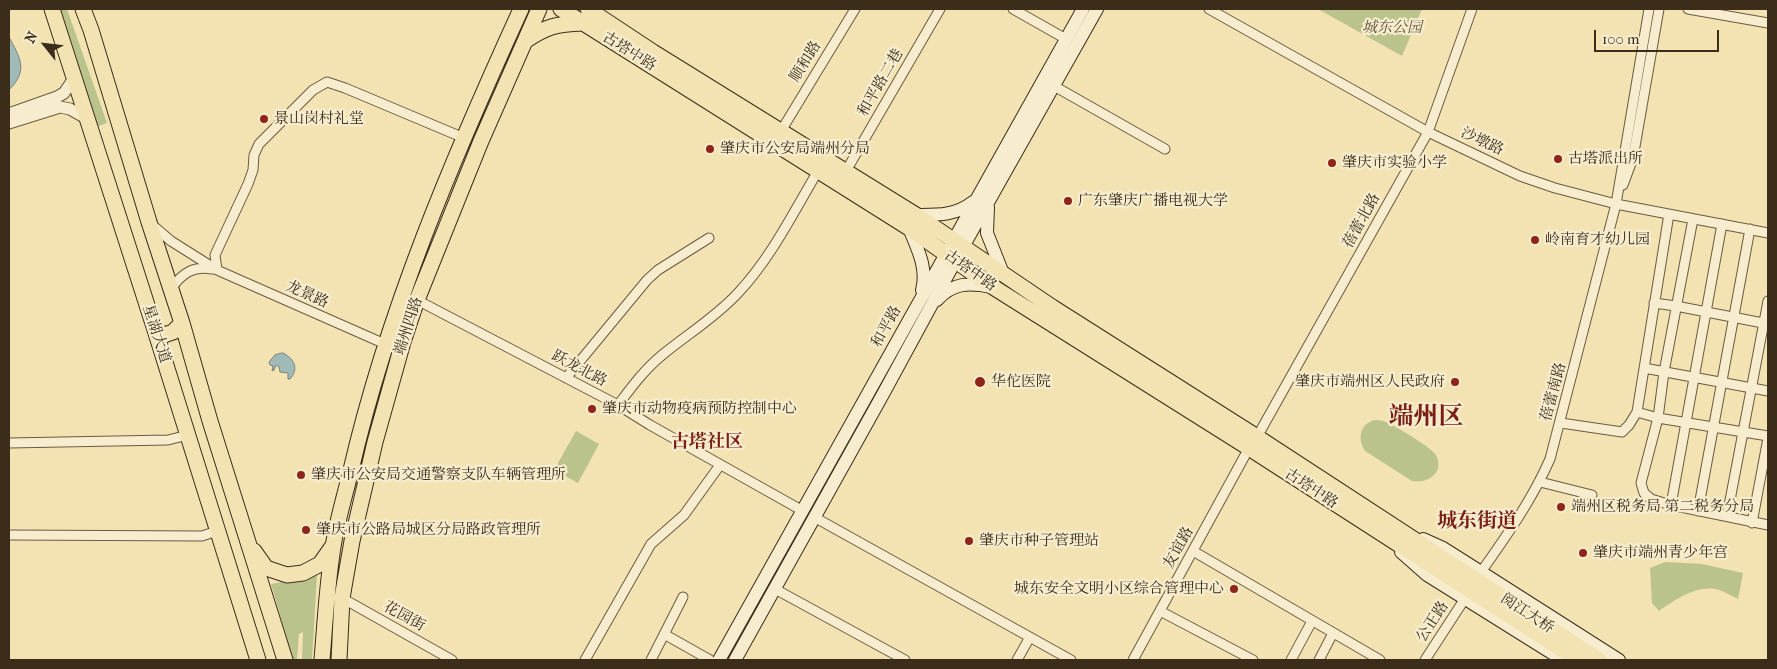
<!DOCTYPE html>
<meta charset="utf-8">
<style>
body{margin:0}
#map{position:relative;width:1777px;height:669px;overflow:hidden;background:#f3e3b3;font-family:"IM FELL French Canon",serif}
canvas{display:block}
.frame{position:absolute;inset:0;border:10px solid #3c2d1b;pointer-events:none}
.north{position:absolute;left:20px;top:20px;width:50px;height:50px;-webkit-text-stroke:4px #f7edce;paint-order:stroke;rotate:299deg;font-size:14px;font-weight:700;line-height:20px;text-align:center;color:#3c2d1b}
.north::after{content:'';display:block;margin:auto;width:18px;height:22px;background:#3c2d1b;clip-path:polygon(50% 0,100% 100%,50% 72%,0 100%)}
.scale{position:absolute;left:1594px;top:30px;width:125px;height:22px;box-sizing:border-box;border:2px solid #3c2d1b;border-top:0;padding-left:6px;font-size:15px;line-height:18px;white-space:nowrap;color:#3c2d1b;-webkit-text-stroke:4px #f7edce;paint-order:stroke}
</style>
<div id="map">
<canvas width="1777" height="669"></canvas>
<div class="frame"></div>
<div class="north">N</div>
<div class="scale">100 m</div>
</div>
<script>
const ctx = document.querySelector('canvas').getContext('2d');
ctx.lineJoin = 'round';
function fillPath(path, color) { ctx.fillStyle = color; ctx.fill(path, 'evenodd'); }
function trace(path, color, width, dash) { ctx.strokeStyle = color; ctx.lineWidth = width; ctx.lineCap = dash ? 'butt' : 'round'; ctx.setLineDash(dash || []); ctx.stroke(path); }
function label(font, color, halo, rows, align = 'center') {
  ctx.font = font + ' "IM FELL French Canon","Noto Serif SC",serif'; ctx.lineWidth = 4.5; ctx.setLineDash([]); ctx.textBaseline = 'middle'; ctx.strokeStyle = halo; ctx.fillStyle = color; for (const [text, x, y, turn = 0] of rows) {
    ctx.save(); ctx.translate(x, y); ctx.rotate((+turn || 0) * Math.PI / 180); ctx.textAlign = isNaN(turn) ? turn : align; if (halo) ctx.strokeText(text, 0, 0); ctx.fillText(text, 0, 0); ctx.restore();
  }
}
const green = new Path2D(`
 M55,9H67L107,123L96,127Z
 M1318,9H1422L1402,56Z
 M1375,420C1378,420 1380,420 1383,421C1391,423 1432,448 1435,454C1446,471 1429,484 1412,481L1365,451C1357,438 1360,424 1375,420Z
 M576,431L599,444L578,483L554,470Z
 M1665,562L1702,564L1743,573L1738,599C1731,596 1722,590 1715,589C1695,586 1675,600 1659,611L1652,603L1650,568Z
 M317,575L312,660H302L303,632L299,634L297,659L293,660L271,584Z`);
const water = new Path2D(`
 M9,37C20,58 29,70 9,90Z
 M283,353C295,359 299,369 290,379H288V373L280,372L279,367L276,365L274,370L272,371L273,366L270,365L269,362L275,355Z`);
const minor = new Path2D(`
 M1013,9L1066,39
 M1209,9L1428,132L1520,176L1555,188L1616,204L1768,233
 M1688,9L1768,23
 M1054,86L1165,149
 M781,131L855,9
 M846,171L940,9
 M1623,185L1633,158L1659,9
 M1693,219L1664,372L1658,418L1641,483L1644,493L1651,499L1671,505L1768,525
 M151,224L171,241L217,270L385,344
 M217,270L215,255L248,184L253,170L254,155L259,144L313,90L327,82L345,88L464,138
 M171,289C182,273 193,266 212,269
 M417,300L618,405L650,425L803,511
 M1654,303L1676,306L1768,324
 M1644,368L1768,391
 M566,378L647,280L658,270L709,238
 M618,405C631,388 644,370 661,356C686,335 715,318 738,293C771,258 793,213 818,171
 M1637,412L1658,418L1768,436
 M1561,423L1622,432L1629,425L1637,412L1669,214
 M1257,437L1428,132L1472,9
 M9,443L168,440L188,435
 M1540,482L1592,495
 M1671,505L1722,224
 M1698,511L1750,229
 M1727,516L1768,301
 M814,517L1071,660
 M1752,523L1768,438
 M9,535L202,536L217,531
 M1193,551L1380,660
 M1481,572C1507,535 1532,500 1550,459L1616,204L1649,9
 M775,589L905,660
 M342,598L452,660
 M1160,611L1253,660
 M664,634L710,660
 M585,660L651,544L684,515L720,465
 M651,660L683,597
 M1017,660L1030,637
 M1133,660L1249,448
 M1291,660L1312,621
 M1319,660L1333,633
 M1425,660L1464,600`);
const tertiary = new Path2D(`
 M9,114L57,97L64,93L75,77
 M9,123L60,107L70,109L86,118`);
const secondary = new Path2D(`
 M988,207L987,233L1004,276
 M916,215C937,215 955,216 973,202
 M909,228C917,248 928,268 922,290
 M937,300C952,283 969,282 991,287
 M1423,539L1443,548L1481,572L1619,660
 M1401,552L1427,575L1563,660
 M719,660L1083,9
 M735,660L882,396L963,247L1097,9`);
const primary = new Path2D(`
 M52,9L155,330L258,660
 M83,9L91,30L149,222L182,323L210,421L285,660
 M561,9L909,228L993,287L1249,448L1578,660
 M588,9L653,52L916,215L1052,307L1257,437L1599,660
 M525,41C547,26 556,24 583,23
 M155,330L164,335L173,332L182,323
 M254,551L266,568L287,575L303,573L320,564L332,547
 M322,660C325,623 327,585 333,547C337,521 345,495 351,470C388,310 453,158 521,9
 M339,660L342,598L352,541L375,442L403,342L417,300L481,141L539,9`);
const markers = [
 [264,119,5,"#8f2418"],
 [710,149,5,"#8f2418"],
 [1558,159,5,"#8f2418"],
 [1332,163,5,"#8f2418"],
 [1068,201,5,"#8f2418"],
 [1535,240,5,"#8f2418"],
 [980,382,6,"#8f2418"],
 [1455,382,5,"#8f2418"],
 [592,409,5,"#8f2418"],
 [301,475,5,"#8f2418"],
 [1561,507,5,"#8f2418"],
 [306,530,5,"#8f2418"],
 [969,541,5,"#8f2418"],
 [1583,553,5,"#8f2418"],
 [1234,589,5,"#8f2418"]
];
const parkNames = [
 ["城东公园",1392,28]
];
const streetNames = [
 ["古塔中路",629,52,32],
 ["顺和路",806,62,-58],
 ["和平路二巷",881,83,-60],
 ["沙墩路",1482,142,25],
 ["蓓蕾北路",1362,221,-61],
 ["古塔中路",970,271,35],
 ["龙景路",307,295,24],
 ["端州四路",409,326,-72],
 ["和平路",887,327,-61],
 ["星湖大道",156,334,72],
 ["跃龙北路",579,369,28],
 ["蓓蕾南路",1554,392,-75],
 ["古塔中路",1311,489,33],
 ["友谊路",1179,548,-61],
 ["阅江大桥",1527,614,33],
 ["花园街",404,617,29],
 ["公正路",1433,622,-57]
];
const poiNames = [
 ["景山岗村礼堂",274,119],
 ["肇庆市公安局端州分局",720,149],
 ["古塔派出所",1568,159],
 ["肇庆市实验小学",1342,163],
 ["广东肇庆广播电视大学",1078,201],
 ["岭南育才幼儿园",1545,240],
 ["华佗医院",991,382],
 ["肇庆市端州区人民政府",1445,382,"right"],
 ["肇庆市动物疫病预防控制中心",602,409],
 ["肇庆市公安局交通警察支队车辆管理所",311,475],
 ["端州区税务局 第二税务分局",1571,507],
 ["肇庆市公路局城区分局路政管理所",316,530],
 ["肇庆市种子管理站",979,541],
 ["肇庆市端州青少年宫",1593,553],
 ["城东安全文明小区综合管理中心",1224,589,"right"]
];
const quarterNames = [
 ["古塔社区",707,443]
];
const districtNames = [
 ["城东街道",1477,522]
];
const townNames = [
 ["端州区",1426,418]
];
fillPath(green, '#bbc38c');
fillPath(water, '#a0bbb7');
trace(water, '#788279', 1);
trace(minor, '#6a5a41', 11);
trace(tertiary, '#6a5a41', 13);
trace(secondary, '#3c2d1b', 14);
trace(primary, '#3c2d1b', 17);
trace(minor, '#f7edce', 9);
trace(tertiary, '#f7edce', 11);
trace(secondary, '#f7edce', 12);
trace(primary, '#f3e3b3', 15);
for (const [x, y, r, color] of markers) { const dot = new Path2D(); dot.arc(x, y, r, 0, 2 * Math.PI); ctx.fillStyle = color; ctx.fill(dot); trace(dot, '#f7edce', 2); }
label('italic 15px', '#5c5237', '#f7edce', parkNames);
label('15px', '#3c2d1b', '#f7edce', streetNames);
label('15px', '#3c2d1b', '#f7edce', poiNames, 'left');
label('bold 18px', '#7a1f14', '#f7edce', quarterNames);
label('bold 20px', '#7a1f14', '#f7edce', districtNames);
label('bold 25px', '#7a1f14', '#f7edce', townNames);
</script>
